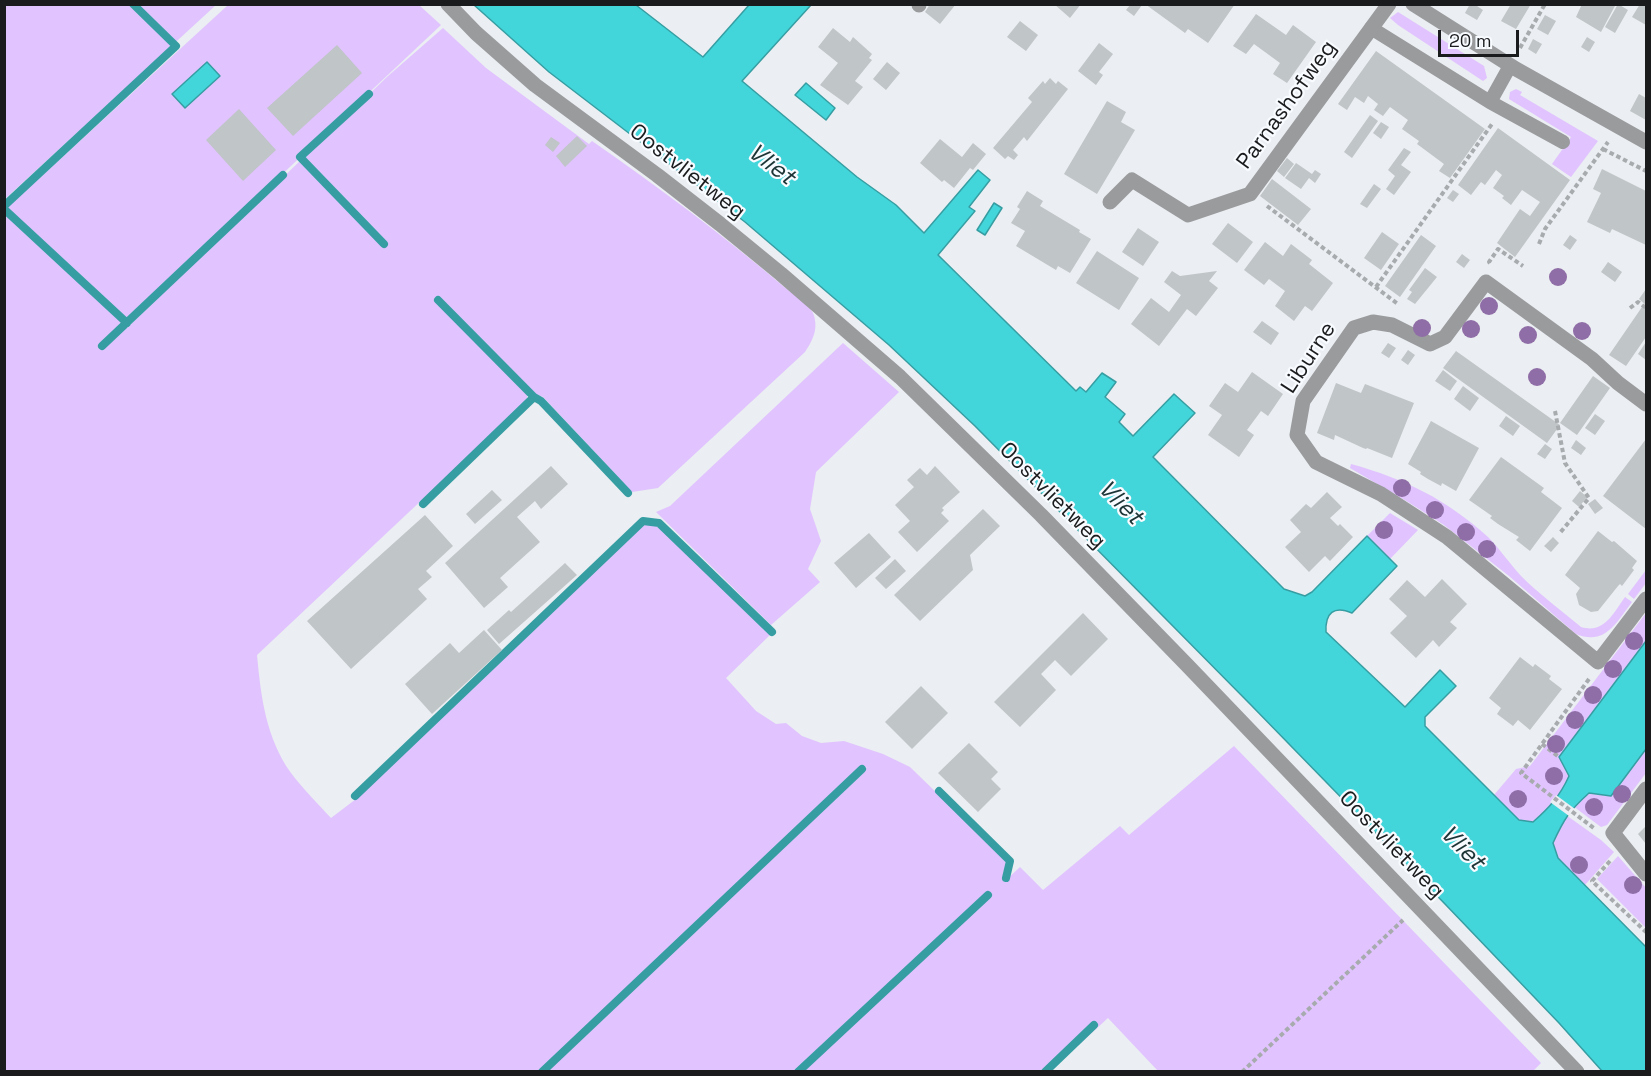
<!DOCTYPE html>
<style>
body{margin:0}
#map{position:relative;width:1651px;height:1076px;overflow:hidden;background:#ebeef2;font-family:"Space Grotesk",sans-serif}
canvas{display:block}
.frame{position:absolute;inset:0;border:6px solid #1a1b1c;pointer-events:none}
.scale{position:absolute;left:1438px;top:30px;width:81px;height:27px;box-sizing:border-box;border:3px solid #1a1b1c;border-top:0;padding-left:8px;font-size:18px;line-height:21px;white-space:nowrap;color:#1a1b1c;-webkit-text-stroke:4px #f8fbff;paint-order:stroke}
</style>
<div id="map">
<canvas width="1651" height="1076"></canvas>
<div class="frame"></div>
<div class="scale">20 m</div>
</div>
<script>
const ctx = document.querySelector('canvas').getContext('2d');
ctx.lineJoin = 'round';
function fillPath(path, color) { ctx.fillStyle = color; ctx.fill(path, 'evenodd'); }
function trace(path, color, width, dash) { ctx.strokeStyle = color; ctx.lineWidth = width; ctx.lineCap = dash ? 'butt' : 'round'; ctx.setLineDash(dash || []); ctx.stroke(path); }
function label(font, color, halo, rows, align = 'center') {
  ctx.font = font + ' "Space Grotesk",sans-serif'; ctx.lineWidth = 4.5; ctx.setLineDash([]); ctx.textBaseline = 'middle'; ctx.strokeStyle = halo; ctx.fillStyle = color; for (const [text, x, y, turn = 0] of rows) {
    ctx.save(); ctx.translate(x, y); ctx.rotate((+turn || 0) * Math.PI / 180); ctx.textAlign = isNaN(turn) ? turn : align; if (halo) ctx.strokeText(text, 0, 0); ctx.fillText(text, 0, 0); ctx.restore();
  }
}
const green = new Path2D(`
 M5,4H216V5L5,199Z
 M228,5H419L441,25L127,320L7,208Z
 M1398,12L1484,66L1487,78L1483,81L1398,25L1390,18Z
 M443,28L486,68L589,144L592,141C658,187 722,234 783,286C790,292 810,306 813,313C819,328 813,340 805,352L658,488L632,492L543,397L527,391V401L257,655C261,698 266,738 291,773C303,789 318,804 331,818L356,799L643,523L658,526L770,635L726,678L756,711L776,724L786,723L802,736L821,743L844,741L883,754L910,767L1007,861L1004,882L1020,867L1043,890L1120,826L1129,835L1234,746L1541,1063L1532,1072L1158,1071L1108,1018L1050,1071H544L867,767L859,769L539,1071H5L4,211L127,328L388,76Z
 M1516,89L1522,92L1520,95L1598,141L1571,177L1552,164L1571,137L1509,99L1510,92Z
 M843,343L899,392L816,472L810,509L821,541L808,569L820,582L771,625L656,512L670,506Z
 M1351,464C1405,479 1446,499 1488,537C1500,549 1509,563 1521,576C1539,594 1561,610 1581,627C1604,634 1613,614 1625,597L1632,602C1616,623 1605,646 1576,634L1509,576L1444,525L1408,502L1350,468Z
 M1390,513L1418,530L1390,559L1367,536Z
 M1646,570V583L1634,599L1628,594Z
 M1646,613V641L1559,757L1569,777C1559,796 1549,808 1533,822L1519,820L1494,795L1516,769L1530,766Z
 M1646,749V773L1607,825L1601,827L1573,806L1588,793L1611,796Z
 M1566,815L1601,840L1614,852L1585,885L1558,858L1553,843Z
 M1618,856L1646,888V928L1597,879Z`);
const water = new Path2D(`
 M474,5H636L703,57L749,5H811L742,81L857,177L896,205L924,233L978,170L990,180L969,207L975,211L938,255L1076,391L1080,387L1086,392L1102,373L1116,382L1105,397L1125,414L1119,422L1133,436L1174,394L1195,413L1153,457L1284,589L1305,596L1312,592L1367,536L1397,566L1352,613C1334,605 1325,613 1326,632L1405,707L1440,670L1456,686L1425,717V726L1519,820L1533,822C1549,808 1560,796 1569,776L1559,757L1646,641V749L1611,796L1589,793C1569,811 1564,819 1553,843L1558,858L1646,947V1071H1602L1559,1023L1445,904L1250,704L975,426L889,345L745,222L549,72Z
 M207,62L220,76L185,108L172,94Z
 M806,83L835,108L826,120L795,95Z
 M994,203L1002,208L985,235L977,230Z`);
const pier = new Path2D(`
 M1556,795L1575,809L1569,816L1550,802Z`);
const stream = new Path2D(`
 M369,94L300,157L384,244
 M4,206L176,46L133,4
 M4,209L127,323
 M438,300L534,397L541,401L628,493
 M102,346L283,175
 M423,504L534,397
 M939,791L1010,861L1006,878
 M355,796L643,521L659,523L772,632
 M542,1072L862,769
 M798,1072L988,895
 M1045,1072L1094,1025`);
const building = new Path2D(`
 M930,4H956L940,24L925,12Z
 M1054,4H1081L1070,18Z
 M1145,4H1235L1208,43L1188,29L1185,33Z
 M1470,4H1474L1483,10L1477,20L1465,13Z
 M1511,4H1531L1516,29L1501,21Z
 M1582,4H1616L1601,32L1576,17Z
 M1618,4L1628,10L1615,33L1605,27Z
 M1640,4H1646V25L1632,17Z
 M1130,5H1142L1134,16L1126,10Z
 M1256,14L1286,35L1293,25L1316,42L1287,83L1273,74L1280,63L1254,44L1246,54L1233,46Z
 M1545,15L1556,21L1548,35L1537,29Z
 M1020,21L1038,35L1026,51L1007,37Z
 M833,28L850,42L853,37L872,54L869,58L872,60L855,81L863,87L848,105L820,85L838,63L818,47Z
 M1587,37L1595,42L1589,52L1581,47Z
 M1533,39L1542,44L1536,54L1528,49Z
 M1099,43L1113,54L1099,72L1103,75L1096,85L1078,71Z
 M337,45L362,73L293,136L267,108Z
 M1376,51L1485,129L1450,178L1439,171L1444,164L1417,144L1419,141L1402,129L1408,120L1390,107L1383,116L1374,110L1378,104L1368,96L1364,103L1355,97L1347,110L1338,104Z
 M887,62L900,73L886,90L873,79Z
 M1050,78L1056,84L1058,81L1068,89L1027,141L1024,137L1013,150L1018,155L1014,160L1008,156L1005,159L993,148L1032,102L1028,98L1043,81L1045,84Z
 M1639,94L1646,98V120L1630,111Z
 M1107,101L1126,112L1121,122L1135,130L1097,194L1064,174Z
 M239,109L276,150L243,181L206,140Z
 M1370,115L1378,121L1352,158L1344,152Z
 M1381,122L1389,127L1381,139L1373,133Z
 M1498,128L1570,180L1515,257L1497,243L1520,209L1530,216L1540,202L1522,190L1511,205L1502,198L1504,196L1493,188L1502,175L1496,170L1485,185L1481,182L1471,195L1458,185Z
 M577,136L587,146L565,167L556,156Z
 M551,137L560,143L553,152L545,145Z
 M940,139L962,157L973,143L986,154L973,170L970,168L954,188L944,180L942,182L920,163Z
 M1404,148L1411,152L1401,165L1411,172L1394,195L1386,189L1395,176L1388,170Z
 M1287,158L1294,164L1284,177L1277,171Z
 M1296,163L1312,174L1315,170L1321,174L1315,183L1309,178L1301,189L1285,178Z
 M1602,169L1646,191V245L1612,229L1610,233L1587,222L1601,193L1593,189Z
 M1272,179L1311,209L1298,225L1260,196Z
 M1374,184L1381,189L1367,208L1360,204Z
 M1453,190L1459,194L1453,202L1447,198Z
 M1027,191L1043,201L1040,206L1080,230L1079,232L1091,239L1070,273L1058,266L1056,270L1016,246L1025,231L1011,223L1020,209L1017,207Z
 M1228,223L1253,242L1237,263L1212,244Z
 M1138,228L1159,242L1143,266L1122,252Z
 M1382,232L1399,244L1381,270L1364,258Z
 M1421,235L1436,246L1400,297L1385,286Z
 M1570,235L1577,240L1570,250L1563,245Z
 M1265,242L1283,256L1291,244L1312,260L1309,264L1333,283L1312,311L1305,306L1294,321L1275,306L1285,291L1269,279L1264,285L1244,270Z
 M1097,251L1139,278L1119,310L1076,283Z
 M1462,254L1470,260L1464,268L1456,262Z
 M1608,262L1622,272L1615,282L1601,272Z
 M1425,268L1437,277L1415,304L1407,299L1412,292L1409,290Z
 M1172,271L1180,276L1217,271L1209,281L1218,288L1196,316L1187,309L1159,346L1131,324L1151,298L1169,312L1181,295L1164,282Z
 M1646,289V305L1639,299Z
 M1642,307L1646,310V337L1626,366L1609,355Z
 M1262,321L1279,333L1271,345L1253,332Z
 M1646,342V360L1638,354Z
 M1388,343L1396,348L1389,358L1381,353Z
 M1408,350L1415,355L1408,365L1401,360Z
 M1456,351L1560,425L1547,443L1443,368Z
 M1443,370L1457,381L1450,391L1435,381Z
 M1252,372L1283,394L1268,416L1261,411L1247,430L1254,435L1239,457L1208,435L1222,415L1209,406L1225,383L1238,392Z
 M1593,376L1610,388L1577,435L1560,423Z
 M1336,383L1361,393L1365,384L1414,403L1392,458L1367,448L1366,449L1363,448L1335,435L1334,440L1317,433Z
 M1463,386L1479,398L1470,411L1454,399Z
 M1595,414L1605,421L1595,435L1585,428Z
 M1506,416L1520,426L1513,436L1499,426Z
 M1431,421L1479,448L1456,491L1442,483L1441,486L1428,479L1420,474L1421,472L1408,464Z
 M1646,439V529L1603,496Z
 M1576,440L1586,448L1581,455L1571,448Z
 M1545,444L1552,449L1545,459L1537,454Z
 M1501,457L1544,488L1541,492L1562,508L1530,551L1516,540L1519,537L1498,524L1490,518L1492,516L1469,500Z
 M551,466L568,484L541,509L535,501L517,517L540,542L500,578L508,587L484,608L445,563Z
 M935,466L960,492L942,508L944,510L941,513L949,521L917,552L898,532L910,521L895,505L914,487L907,480L920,468L927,475Z
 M492,490L502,500L475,524L466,514Z
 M1580,491L1587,497L1579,507L1572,501Z
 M1327,492L1342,507L1330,518L1338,526L1340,524L1353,537L1330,561L1325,556L1309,572L1285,547L1301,532L1290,520L1306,504L1311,508Z
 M1595,499L1603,508L1595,514L1588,504Z
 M983,509L1000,526L970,555L973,570L920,621L894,595Z
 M425,515L453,546L426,571L432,577L418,589L427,599L351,669L307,621Z
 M1598,531L1612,542L1614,541L1637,561L1632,568L1634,570L1622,586L1620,584L1618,586L1598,611L1591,612L1579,605L1576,594L1580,588L1565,575Z
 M869,533L891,557L856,588L834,563Z
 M1553,537L1559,543L1551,552L1544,546Z
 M895,559L906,571L886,589L875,578Z
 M565,563L577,575L499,644L487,630L509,610L511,612Z
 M1442,579L1467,604L1450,622L1457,628L1439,647L1433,640L1416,658L1390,633L1407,616L1389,599L1407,580L1425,597Z
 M1083,613L1108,639L1071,676L1055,660L1041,674L1056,690L1020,727L994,702Z
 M484,630L502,650L432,714L405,684L450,643L459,653Z
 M1520,657L1533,667L1535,664L1551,676L1549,679L1562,689L1530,730L1518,720L1513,726L1497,714L1501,708L1489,698Z
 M921,686L948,713L912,749L885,722Z
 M969,743L998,772L991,779L1001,789L978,812L938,773Z
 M1646,826V844L1638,834Z`);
const path = new Path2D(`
 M1520,48L1545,4
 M1603,149L1646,171
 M1267,206L1398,304
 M1539,244L1545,229L1608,142
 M1490,263L1489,262L1498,249L1523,266
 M1376,287L1492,124
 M1630,308L1638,302L1646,308
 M1555,411L1565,463L1589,498L1559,534
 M1589,679L1521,773L1595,829
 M1542,744L1559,757
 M1610,861L1592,881L1646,932
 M1242,1072L1403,920`);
const lane = new Path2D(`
 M1371,28L1490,102L1563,142
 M1490,102L1510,66`);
const street = new Path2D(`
 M448,4L476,33L535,85L657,175L720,224L781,274L900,377L1041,515L1187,665L1577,1072
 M1413,4L1516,69L1646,142
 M919,5V4
 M1110,202L1132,180L1188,215L1250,194L1389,4
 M1646,404L1618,383L1592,359L1486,282L1445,337L1430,344L1392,325L1373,322L1354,328L1303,401L1297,435L1316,462L1381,494L1447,537L1598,662L1646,599
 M1646,789L1613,833L1646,874`);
const trees = [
 [1558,277],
 [1489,306],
 [1422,328],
 [1471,329],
 [1582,331],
 [1528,335],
 [1537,377],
 [1402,488],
 [1435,510],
 [1384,530],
 [1466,532],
 [1487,549],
 [1634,641],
 [1613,669],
 [1593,695],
 [1575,720],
 [1556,744],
 [1554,776],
 [1622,794],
 [1518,799],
 [1594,807],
 [1579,865],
 [1633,885]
];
const streetNames = [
 ["Parnashofweg",1287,105,-54],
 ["Oostvlietweg",687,172,38],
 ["Liburne",1309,358,-57],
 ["Oostvlietweg",1052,496,45],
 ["Oostvlietweg",1391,845,46]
];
const waterNames = [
 ["Vliet",771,165,37],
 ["Vliet",1120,503,45],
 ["Vliet",1462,848,45]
];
fillPath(green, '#e0c3ff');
fillPath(water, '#42d6db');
trace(water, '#369ea2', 1.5);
fillPath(pier, '#ebeef2');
trace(stream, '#369ea2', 8);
fillPath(building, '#c0c5c7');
trace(path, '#a8abae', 4, [4.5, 3]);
trace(lane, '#9a9b9d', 14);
trace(street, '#9a9b9d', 15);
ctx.fillStyle = '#8f6da6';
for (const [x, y] of trees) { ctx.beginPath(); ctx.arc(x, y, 9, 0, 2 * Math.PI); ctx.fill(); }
label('22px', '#1a1b1c', '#f8fbff', streetNames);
label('italic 24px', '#1c3435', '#f8fbff', waterNames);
</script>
